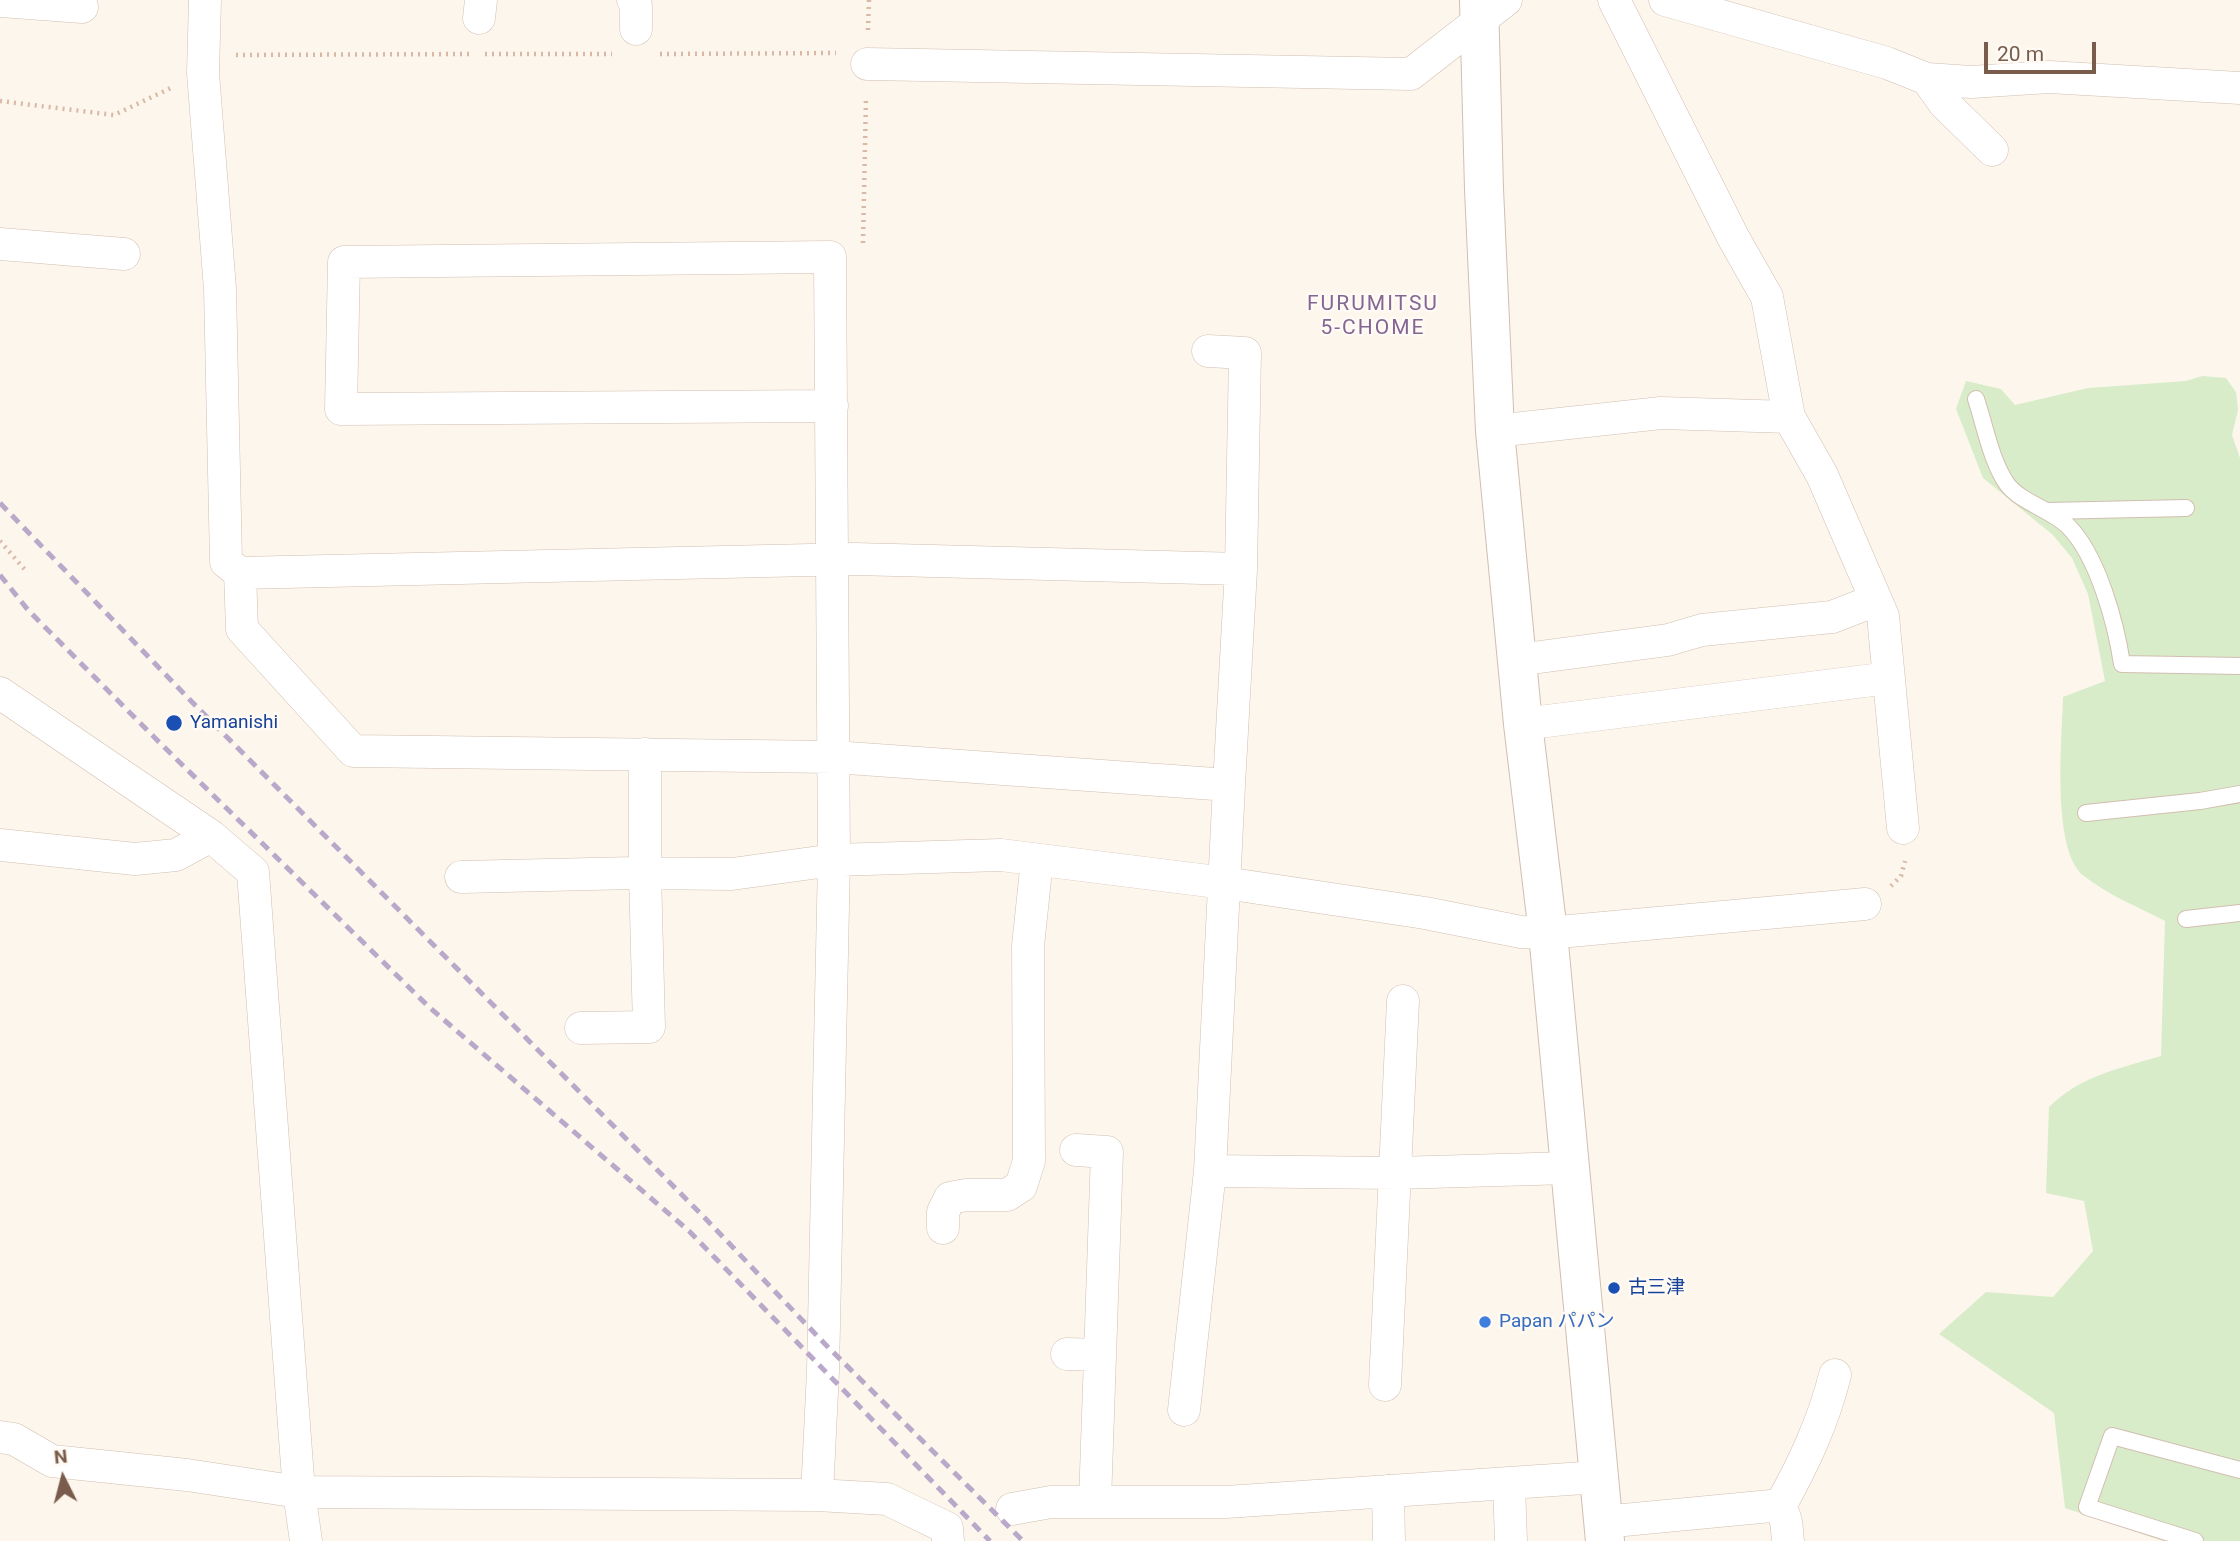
<!DOCTYPE html>
<meta charset="utf-8">
<style>
body{margin:0}
#map{position:relative;width:2240px;height:1541px;overflow:hidden;background:#fdf6ec;font-family:Roboto,sans-serif}
canvas{display:block}
.north{position:absolute;left:28px;top:1443px;width:70px;height:70px;-webkit-text-stroke:5px #fffaf3;paint-order:stroke;rotate:354deg;font-size:19px;font-weight:700;line-height:28px;text-align:center;color:#7a5c4d}
.north::after{content:'';display:block;margin:auto;width:24px;height:32px;background:#7a5c4d;clip-path:polygon(50% 0,100% 100%,50% 72%,0 100%)}
.scale{position:absolute;left:1984px;top:42px;width:112px;height:32px;box-sizing:border-box;border:4px solid #7a5c4d;border-top:0;padding-left:9px;font-size:21px;line-height:24px;white-space:nowrap;color:#7a5c4d;-webkit-text-stroke:5px #fffaf3;paint-order:stroke}
</style>
<div id="map">
<canvas width="2240" height="1541"></canvas>
<div class="north">N</div>
<div class="scale">20 m</div>
</div>
<script>
const ctx = document.querySelector('canvas').getContext('2d');
ctx.lineJoin = 'round';
function fillPath(path, color) { ctx.fillStyle = color; ctx.fill(path, 'evenodd'); }
function trace(path, color, width, dash) { ctx.strokeStyle = color; ctx.lineWidth = width; ctx.lineCap = dash ? 'butt' : 'round'; ctx.setLineDash(dash || []); ctx.stroke(path); }
function label(font, color, halo, rows, align = 'center') {
  ctx.font = font + ' Roboto,"Noto Sans JP",sans-serif'; ctx.lineWidth = 5; ctx.setLineDash([]); ctx.textBaseline = 'middle'; ctx.strokeStyle = halo; ctx.fillStyle = color; for (const [text, x, y, turn = 0] of rows) {
    ctx.save(); ctx.translate(x, y); ctx.rotate((+turn || 0) * Math.PI / 180); ctx.textAlign = isNaN(turn) ? turn : align; if (halo) ctx.strokeText(text, 0, 0); ctx.fillText(text, 0, 0); ctx.restore();
  }
}
const green = new Path2D(`
 M2202,376L2226,378L2236,392L2238,410L2232,435L2240,458V1541H2163L2065,1508L2054,1413L1939,1334L1986,1292L2053,1297L2093,1251L2084,1201L2046,1193L2049,1107C2082,1075 2118,1069 2161,1056L2165,921C2138,907 2108,895 2084,876C2051,851 2062,737 2063,697L2105,681L2088,594L2072,558L2053,535L1983,478L1956,409L1966,381L2001,389L2015,405L2088,388L2186,381Z`);
const path = new Path2D(`
 M868,30L869,0
 M485,54H612
 M660,54L836,53
 M236,55L472,54
 M0,101L114,115L171,88
 M863,243L866,98
 M0,541L26,571
 M1891,886L1901,876L1905,861`);
const service = new Path2D(`
 M1976,399C1985,426 1991,461 2007,484C2020,502 2052,510 2068,526C2098,556 2116,624 2122,664L2240,666
 M2047,511L2186,508
 M2086,813L2200,801L2240,794
 M2186,919L2240,913
 M2195,1541L2087,1507L2112,1436L2240,1470`);
const minor = new Path2D(`
 M205,0L203,73L220,289L226,562L240,573
 M633,0L636,6V29
 M1614,0L1733,237L1767,297L1789,417L1822,475L1883,616L1903,828
 M1665,0L1887,63L1927,79L1971,82L2049,77L2240,88
 M0,1L82,7
 M479,18L481,0
 M867,64L1411,74L1506,0
 M1927,79L1944,103L1992,150
 M0,244L124,254
 M1208,351L1245,353L1241,569
 M832,406L341,409L344,262L830,257L834,860L823,1371L817,1495L887,1499L947,1528L948,1541
 M1495,431L1661,413L1789,417
 M855,559L1241,569L1229,785L834,757L353,751L242,629L240,573Z
 M1517,660L1668,640L1702,630L1832,617L1876,600
 M0,693L211,836L253,872L299,1492L306,1541
 M1523,724L1889,678
 M0,845L135,859L176,855L211,836
 M461,877L634,873L732,874L834,860L1001,855L1225,883L1425,913L1521,932L1548,933L1865,904
 M581,1028L649,1027L645,873V754
 M1076,1150L1107,1152L1095,1502
 M1210,1171L1395,1173L1570,1168
 M943,1228V1212L950,1198L966,1195H1007L1021,1186L1029,1161L1028,946L1037,860
 M1067,1354L1100,1355
 M1385,1385L1403,1001
 M1184,1410L1210,1171L1229,785
 M0,1437L14,1439L52,1461L187,1475L299,1492L817,1495
 M1509,1484L1511,1541
 M1388,1491L1389,1541
 M1779,1508C1803,1465 1823,1423 1835,1375
 M1012,1509L1051,1502H1226L1599,1477
 M1603,1522L1771,1506C1789,1510 1786,1526 1788,1541`);
const tertiary = new Path2D(`
 M1479,0L1484,189L1495,431L1523,724L1548,933L1605,1541`);
const rail = new Path2D(`
 M0,503L193,703L703,1216L824,1343L1023,1541
 M0,575L28,610L157,740L429,1007L689,1231L990,1541`);
const markers = [
 [174,723,9,"#1a4fb4"],
 [1614,1288,7,"#1a4fb4"],
 [1485,1322,7,"#3f7fe0"]
];
const transitNames = [
 ["Yamanishi",190,723],
 ["古三津",1628,1288]
];
const shopNames = [
 ["Papan パパン",1499,1322]
];
const neighbourhoodNames = [
 ["FURUMITSU",1373,305],
 ["5-CHOME",1373,329]
];
fillPath(green, '#d8ecc9');
trace(service, '#d1beb0', 18);
trace(minor, '#d1beb0', 33);
trace(tertiary, '#d1beb0', 40);
trace(path, '#d9b8a5', 4.5, [2, 5]);
trace(service, '#fff', 16);
trace(minor, '#fff', 32);
trace(tertiary, '#fff', 38);
trace(rail, '#b9a8c9', 5, [10, 7]);
for (const [x, y, r, color] of markers) { const dot = new Path2D(); dot.arc(x, y, r, 0, 2 * Math.PI); ctx.fillStyle = color; ctx.fill(dot); trace(dot, '#fffaf3', 2.5); }
label('19px', '#164399', '#fffaf3', transitNames, 'left');
label('19px', '#366cbe', '#fffaf3', shopNames, 'left');
ctx.letterSpacing = '2px';
label('21px', '#846695', '#fffaf3', neighbourhoodNames);
ctx.letterSpacing = '0px';
</script>
